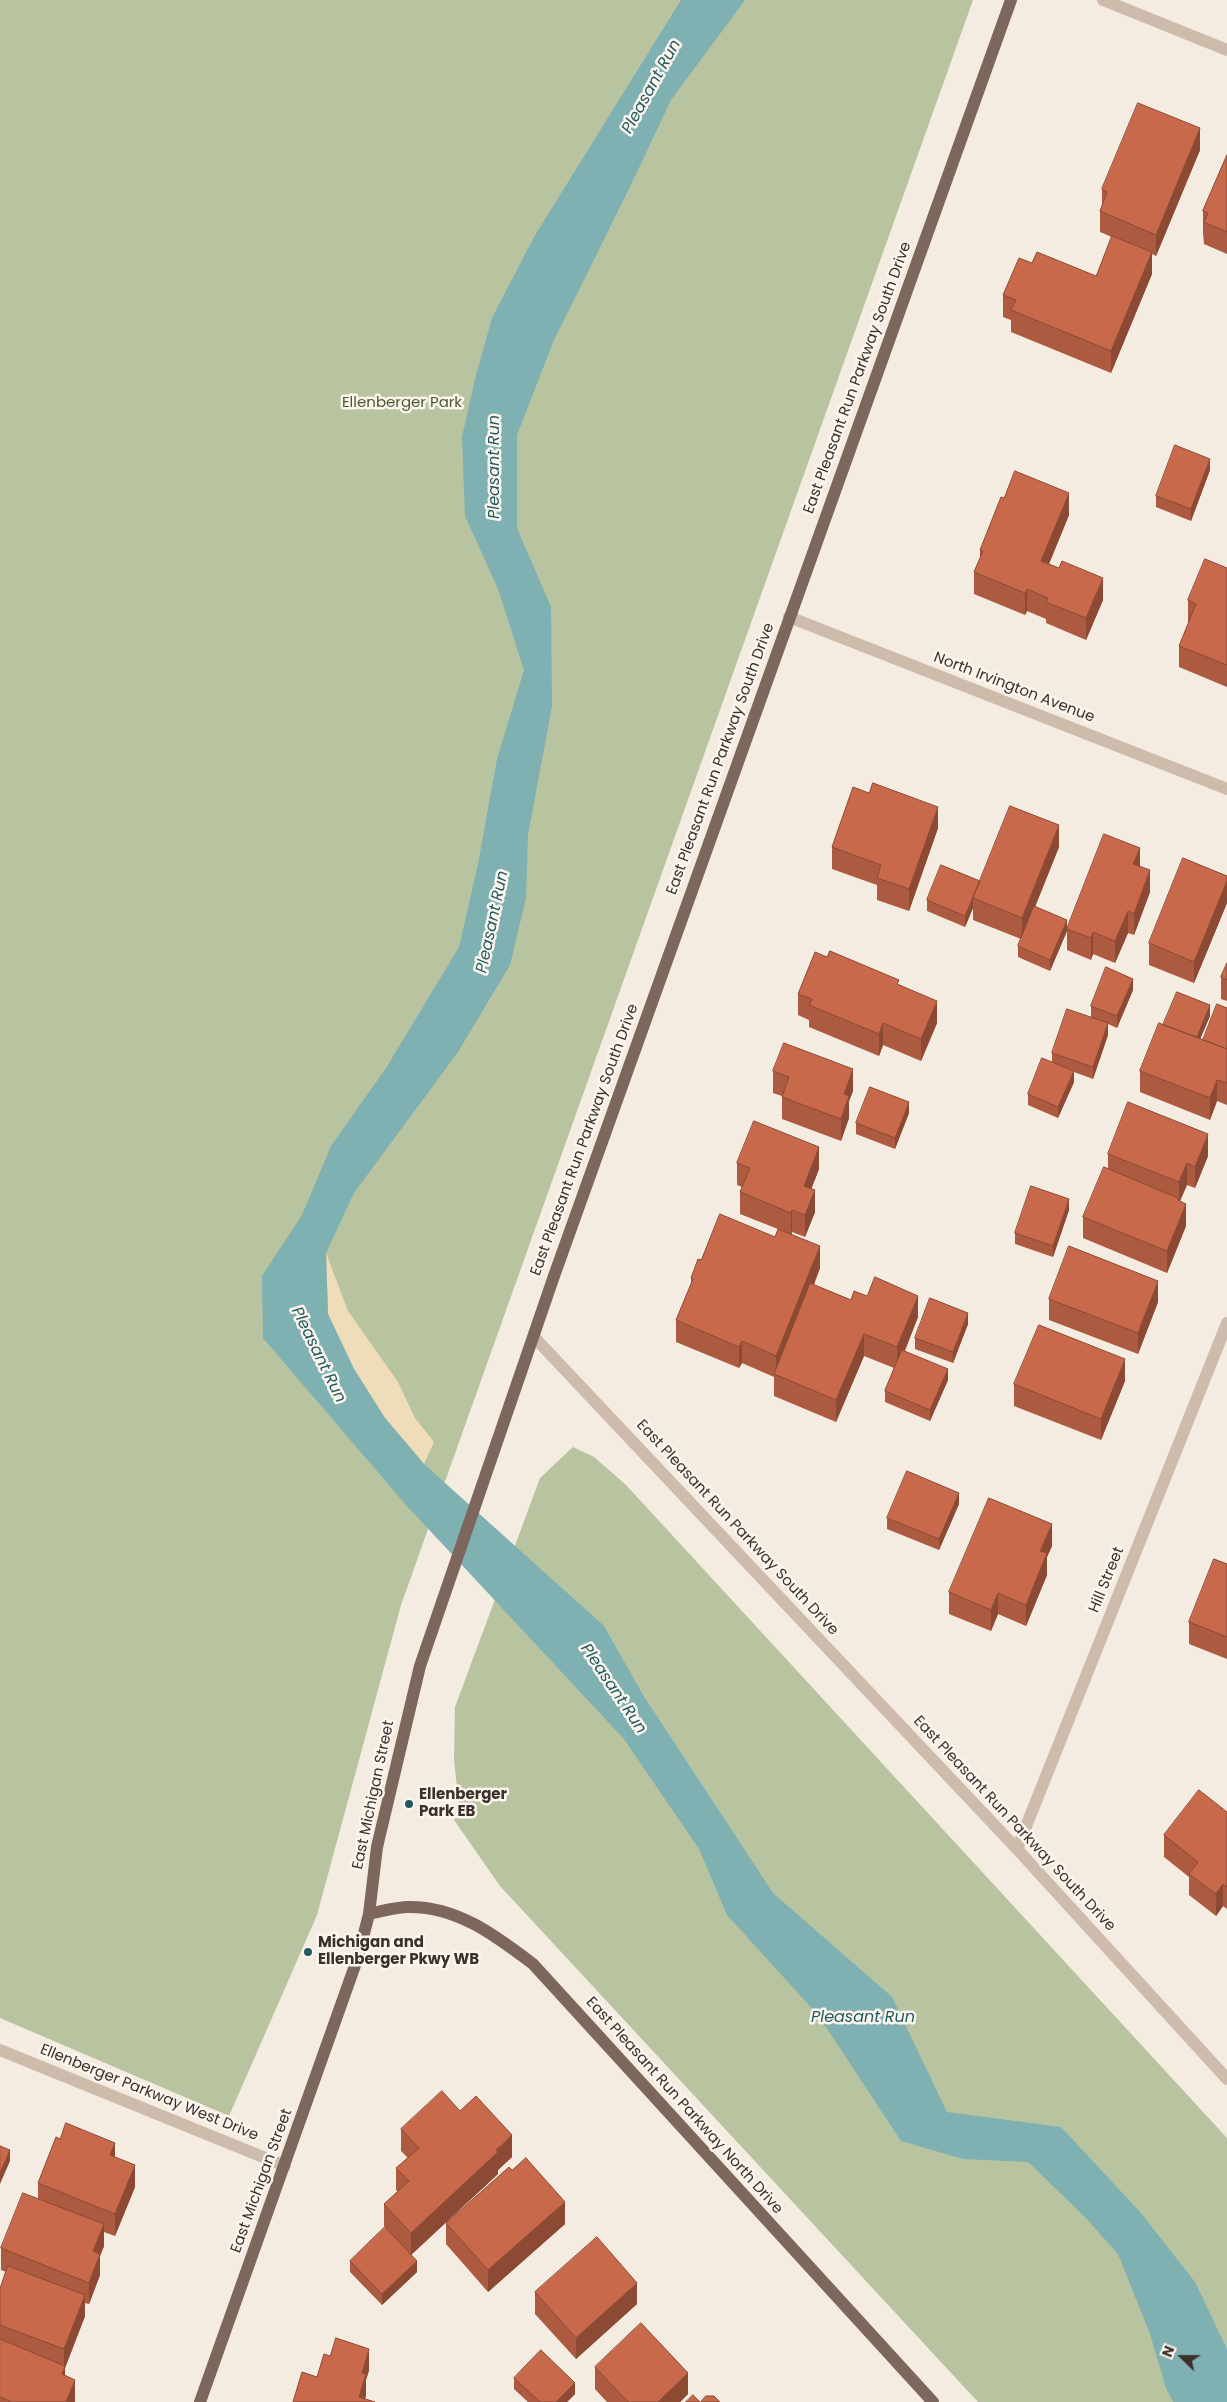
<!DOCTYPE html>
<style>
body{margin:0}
#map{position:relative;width:1227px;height:2402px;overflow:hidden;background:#f4ebe1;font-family:Poppins,sans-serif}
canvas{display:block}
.north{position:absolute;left:1157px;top:2332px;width:50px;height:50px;-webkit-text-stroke:4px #fbf5ee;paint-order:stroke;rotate:292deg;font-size:14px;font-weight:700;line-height:20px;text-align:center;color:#3b302b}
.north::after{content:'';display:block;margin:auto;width:18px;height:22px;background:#3b302b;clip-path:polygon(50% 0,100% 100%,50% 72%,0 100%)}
</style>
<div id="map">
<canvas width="1227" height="2402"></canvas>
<div class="north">N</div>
</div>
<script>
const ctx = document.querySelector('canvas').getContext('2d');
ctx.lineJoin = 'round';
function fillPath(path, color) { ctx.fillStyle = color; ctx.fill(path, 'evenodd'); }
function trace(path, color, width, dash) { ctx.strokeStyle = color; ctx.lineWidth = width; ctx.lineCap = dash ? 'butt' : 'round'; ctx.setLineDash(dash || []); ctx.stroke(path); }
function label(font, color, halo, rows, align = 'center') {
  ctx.font = font + ' Poppins,sans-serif'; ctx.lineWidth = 5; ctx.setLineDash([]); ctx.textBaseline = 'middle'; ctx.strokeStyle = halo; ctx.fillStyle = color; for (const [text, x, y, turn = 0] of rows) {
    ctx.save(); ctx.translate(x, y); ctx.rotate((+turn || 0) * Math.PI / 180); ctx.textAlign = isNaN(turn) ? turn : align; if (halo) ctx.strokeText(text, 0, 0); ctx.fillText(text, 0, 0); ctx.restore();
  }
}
const green = new Path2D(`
 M0,0H973L401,1605L317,1915L229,2116L0,2018Z
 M573,1447L594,1457L626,1485L1227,2138V2402H978L500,1886L454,1820L459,1807L454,1759L455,1707L540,1478Z`);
const sand = new Path2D(`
 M326,1253L348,1311L398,1382L415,1418L434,1442L424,1464L385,1418L354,1369L328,1314Z`);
const water = new Path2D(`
 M681,0H745L671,100L628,191L554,340L517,435V528L551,607L552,706L528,835L526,898L510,965L458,1052L354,1193L326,1253L328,1314L354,1369L385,1418L424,1464L604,1626L643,1695L773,1893L892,1997L947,2112L1061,2127L1141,2213L1195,2282L1227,2349V2402H1173L1166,2388L1150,2334L1118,2254L1084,2216L1028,2162L963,2159L901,2141L818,2015L727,1915L699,1849L624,1739L406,1505L263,1338L262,1276L302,1215L331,1146L386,1068L459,947L478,864L497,759L524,670L498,589L465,516L462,437L475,379L492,318L534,237Z`);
const minor = new Path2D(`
 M1103,0L1227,50
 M789,617L1227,789
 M534,1337L1017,1849L1227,2079
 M1017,1849L1227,1323
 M0,2050L285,2166`);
const major = new Path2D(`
 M369,1914C381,1911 394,1908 406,1907C456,1905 496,1936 533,1964L933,2402
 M200,2402L358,1957L369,1914L377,1847L420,1666L554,1276L1011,0`);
const wall = new Path2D(`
 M1200,150L1156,256L1152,254V274L1111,373L1011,332V320L1003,317V295L1032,263L1096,276L1112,237L1100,232V211L1102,206V189Z
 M1227,155V254L1204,244L1203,233V211Z
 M1210,470L1191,521L1156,507V496Z
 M1069,515L1049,564L1103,600L1086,640L1046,623V619L1027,611L1025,615L974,594V572L980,558V550Z
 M1227,568V687L1179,667V646L1189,623L1188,622V600Z
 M869,793L938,828L909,911L877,900V885L832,869V847Z
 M1059,847L1035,907L1067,931L1050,971L1018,957V946L1021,939L973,920V908L965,927L927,911V900L980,881Z
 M1140,866L1150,892L1134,935L1128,933L1115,963L1093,954L1091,960L1067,950V929Z
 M1227,876V903L1194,983L1149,965V943Z
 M1227,963V1001L1221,999V977Z
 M899,985L937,1023L921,1061L883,1045L879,1056L809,1027V1020L798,1015V994Z
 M1133,990L1117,1028L1108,1024V1035L1093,1079L1074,1072V1082L1058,1118L1028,1105V1094L1052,1062V1053L1091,1017V1006Z
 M1227,1008V1105L1217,1101L1210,1120L1140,1092V1071L1163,1025L1210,1016L1200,1039L1203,1040Z
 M773,1071L853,1091L849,1101V1118L841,1141L782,1119V1096L773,1093Z
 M909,1113L895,1149L856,1134V1123Z
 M1108,1154L1208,1156L1195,1188L1187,1185L1180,1201L1186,1226L1167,1273L1083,1238V1217L1108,1169Z
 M737,1163L819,1169L811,1189L815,1212L805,1237L792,1232V1234L820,1268L814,1285L851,1300L918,1317L905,1351L948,1380L930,1421L885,1402V1391L894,1368L864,1356L836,1422L774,1396V1377L742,1363L739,1368L676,1342V1320L691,1285V1278L701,1260L775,1237L778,1229L740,1214V1192L742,1187L737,1185Z
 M1069,1210L1053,1257L1015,1244V1233Z
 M1049,1299L1158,1302L1138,1354L1049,1320Z
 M968,1324L953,1363L915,1349V1338Z
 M1125,1381L1101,1440L1014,1406V1384Z
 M959,1504L939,1550L887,1529V1518Z
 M1052,1546L1047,1557V1575L1026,1626L998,1614L991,1631L949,1614V1592Z
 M1227,1564V1659L1189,1644V1622Z
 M1227,1812V1909L1223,1906L1216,1916L1189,1895V1877L1164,1857V1835Z
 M460,2111L512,2157L498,2170V2174L411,2255L417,2272L382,2305L350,2272V2261L390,2232L384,2226V2204L398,2192L396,2190V2168L408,2158L401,2151V2129Z
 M115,2157L135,2187L115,2236L104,2232V2246L100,2256V2275L89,2304L85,2303V2316L65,2368V2376L75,2402H0V2289L6,2272L1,2270V2248L38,2198V2183Z
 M512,2170L565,2224L488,2292L446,2244V2223Z
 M535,2292L637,2304L576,2359L535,2314Z
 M595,2367L688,2394L680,2402H607L595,2389Z
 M514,2378L575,2394L567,2402H528L514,2389Z`);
const shadedWall = new Path2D(`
 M1200,128V150L1156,256V235Z
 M1152,252V274L1111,373V351Z
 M1210,459V470L1191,521V509Z
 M1069,493V515L1041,583V561Z
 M1103,578V600L1086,640V618Z
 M1027,589V611L1025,615V593Z
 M938,807V828L909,911V889Z
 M1059,825V847L1022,939V918Z
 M1140,848V870L1133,864Z
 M1150,870V892L1134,935V914Z
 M980,881L973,898V908L965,927V916Z
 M1227,881V903L1194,983V962Z
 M1128,911V933L1115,963V941Z
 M1067,920V931L1050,971V960Z
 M1093,932V954L1091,960V938Z
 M1133,979V990L1117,1028V1016Z
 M937,1001V1023L921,1061V1039Z
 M1210,1005V1016L1195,1051V1040Z
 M883,1023V1045L879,1056V1034Z
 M1108,1023V1035L1093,1079V1067Z
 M853,1069V1091L849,1101V1118L841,1141V1119L844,1094Z
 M1074,1071V1082L1058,1118V1107Z
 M1217,1080V1101L1210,1120V1098Z
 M909,1102V1113L895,1149V1138Z
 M1208,1134V1156L1195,1188V1167Z
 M819,1147V1169L804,1208V1186Z
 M1187,1163V1185L1179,1203V1182Z
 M815,1190V1212L805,1237V1215Z
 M1069,1199V1210L1053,1257V1246Z
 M1186,1204V1226L1167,1273V1251Z
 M792,1210V1232L791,1235V1213Z
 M820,1246V1268L776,1375V1356Z
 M1158,1281V1302L1138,1354V1333Z
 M918,1296V1317L897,1369V1347Z
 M968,1313V1324L953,1363V1352Z
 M864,1334V1356L836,1422V1400Z
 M742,1341V1363L739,1368V1347Z
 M1125,1359V1381L1101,1440V1419Z
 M948,1369V1380L930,1421V1410Z
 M959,1493V1504L939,1550V1539Z
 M1052,1524V1546L1047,1557V1575L1026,1626V1605L1040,1551Z
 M998,1593V1614L991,1631V1610Z
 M1223,1884V1906L1216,1916V1894Z
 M512,2135V2157L498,2170V2174L411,2255V2233Z
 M115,2143V2165L110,2155Z
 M10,2150V2161L0,2184V2173Z
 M135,2165V2187L115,2236V2214Z
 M565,2202V2224L488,2292V2270Z
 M104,2224V2246L100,2256V2275L89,2304V2283L93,2251Z
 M417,2261V2272L382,2305V2294Z
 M637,2283V2304L576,2359V2338Z
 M85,2295V2316L65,2368V2387L62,2374L64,2369V2349Z
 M369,2349V2371L366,2380V2396L364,2402L359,2397L362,2373Z
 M688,2373V2394L680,2402H658Z
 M75,2380V2402H66Z
 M575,2383V2394L567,2402H556Z`);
const building = new Path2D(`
 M1138,103L1200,128L1156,235L1100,211L1107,192L1102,189Z
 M1227,155V232L1204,222L1208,213L1203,211Z
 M1112,236L1152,252L1111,351L1011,310L1016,300L1003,295L1019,258L1032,263L1037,252L1096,276Z
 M1175,445L1210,459L1191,509L1156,496Z
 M1015,471L1069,493L1041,561L1059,568L1062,561L1103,578L1086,618L1046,602L1048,598L1027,589L1025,593L974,572L983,551L980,550L1001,497L1004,498Z
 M1205,559L1227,568V665L1179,646L1196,604L1188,600Z
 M873,783L938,807L909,889L877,878L881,865L832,847L853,787L869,793Z
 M1010,806L1059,825L1022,918L973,898Z
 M1104,834L1140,848L1133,864L1150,870L1134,914L1128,911L1115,941L1093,932L1091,938L1067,929Z
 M1183,858L1227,876V881L1194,962L1149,943Z
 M941,865L980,881L965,916L927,900Z
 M1034,906L1067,920L1050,960L1018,946Z
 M830,951L899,980L897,984L937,1001L921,1039L883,1023L879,1034L809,1005L812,999L798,994L815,952L827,957Z
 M1227,963V980L1221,977Z
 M1106,967L1133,979L1117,1016L1091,1006Z
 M1177,992L1210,1005L1197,1037L1163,1025Z
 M1217,1004L1227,1008V1049L1203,1040Z
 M1067,1009L1108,1023L1093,1067L1052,1053Z
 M1159,1023L1227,1049V1083L1217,1080L1210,1098L1140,1071Z
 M784,1043L853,1069L844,1094L849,1096L841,1119L782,1097L789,1077L773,1071Z
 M1042,1058L1074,1071L1058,1107L1028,1094Z
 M870,1087L909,1102L895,1138L856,1123Z
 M1128,1102L1208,1134L1195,1167L1187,1163L1179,1182L1108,1154Z
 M754,1121L819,1147L804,1186L815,1190L805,1215L792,1210L791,1213L740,1192L750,1168L737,1163Z
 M1104,1167L1178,1198V1200L1186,1204L1167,1251L1083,1217Z
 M1031,1186L1069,1199L1053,1246L1015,1233Z
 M720,1214L775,1237L778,1229L820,1246L776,1356L742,1341L739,1347L676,1320L693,1279L691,1278L698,1259L701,1260Z
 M1069,1246L1158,1281L1138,1333L1049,1299Z
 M875,1277L918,1296L897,1347L864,1334L836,1400L774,1374L810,1283L851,1300L854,1291L867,1296Z
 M930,1298L968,1313L953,1352L915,1338Z
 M1039,1325L1125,1359L1101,1419L1014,1384Z
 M902,1350L948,1369L930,1410L885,1391Z
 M907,1471L959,1493L939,1539L887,1518Z
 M989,1498L1052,1524L1040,1551L1047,1553L1026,1605L998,1593L991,1610L949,1592Z
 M1214,1559L1227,1564V1637L1189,1622Z
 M1199,1790L1227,1812V1887L1223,1884L1216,1894L1189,1874L1198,1862L1164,1835Z
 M442,2091L460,2111L476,2096L512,2135L496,2150L498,2152L411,2233L384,2204L409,2181L396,2168L419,2148L401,2129Z
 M66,2123L115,2143L110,2155L135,2165L115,2214L38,2183L56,2137L60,2139Z
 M0,2146L10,2150L0,2173Z
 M526,2158L565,2202L488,2270L446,2223L509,2167L512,2170Z
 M23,2193L104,2224L93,2251L100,2254L89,2283L1,2248Z
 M385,2227L417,2261L382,2294L350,2261Z
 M597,2237L637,2283L576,2338L535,2292Z
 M8,2266L85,2295L64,2349L0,2325V2289Z
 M641,2323L688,2373L658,2402H628L595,2367Z
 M336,2338L369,2349L362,2373L366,2374L359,2397L375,2402H293L302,2372L317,2377L324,2354L330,2356Z
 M0,2339L65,2366L62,2374L75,2380L66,2402H12L0,2397Z
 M541,2350L575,2383L556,2402H540L514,2378Z
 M693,2395L700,2402H686Z
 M706,2396H714L720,2402H701Z`);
const markers = [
 [409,1804,5,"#1f5a5e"],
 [308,1952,5,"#1f5a5e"]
];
const streetNames = [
 ["East Pleasant Run Parkway South Drive",858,378,-70],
 ["North Irvington Avenue",1014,688,21],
 ["East Pleasant Run Parkway South Drive",721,759,-70],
 ["East Pleasant Run Parkway South Drive",585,1140,-70],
 ["East Pleasant Run Parkway South Drive",737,1528,47],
 ["Hill Street",1107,1580,-68],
 ["East Michigan Street",374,1795,-78],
 ["East Pleasant Run Parkway South Drive",1014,1824,47],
 ["Ellenberger Parkway West Drive",149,2093,22],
 ["East Pleasant Run Parkway North Drive",684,2106,48],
 ["East Michigan Street",262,2181,-70]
];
const parkNames = [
 ["Ellenberger Park",402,403]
];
const poiNames = [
 ["Ellenberger",419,1795],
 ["Park EB",419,1812],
 ["Michigan and",318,1943],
 ["Ellenberger Pkwy WB",318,1960]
];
const waterNames = [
 ["Pleasant Run",652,87,-61],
 ["Pleasant Run",495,467,-90],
 ["Pleasant Run",493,922,-78],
 ["Pleasant Run",318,1355,64],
 ["Pleasant Run",613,1689,56],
 ["Pleasant Run",863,2018]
];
fillPath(green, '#b8c4a0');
fillPath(sand, '#efdcb8');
fillPath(water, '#7fb0b2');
trace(minor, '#cdbbac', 12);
trace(major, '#7d675c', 12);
fillPath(wall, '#ac5a40');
fillPath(shadedWall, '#8c4a34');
fillPath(building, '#c8694b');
trace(building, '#8c4a34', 1);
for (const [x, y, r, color] of markers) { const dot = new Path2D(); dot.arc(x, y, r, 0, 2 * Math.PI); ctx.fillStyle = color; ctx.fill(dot); trace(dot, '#fbf5ee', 2); }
label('15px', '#3b302b', '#fbf5ee', streetNames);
label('15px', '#4a5a2e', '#fbf5ee', parkNames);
label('bold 15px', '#3b302b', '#fbf5ee', poiNames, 'left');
label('italic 16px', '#1f5a5e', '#fbf5ee', waterNames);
</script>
